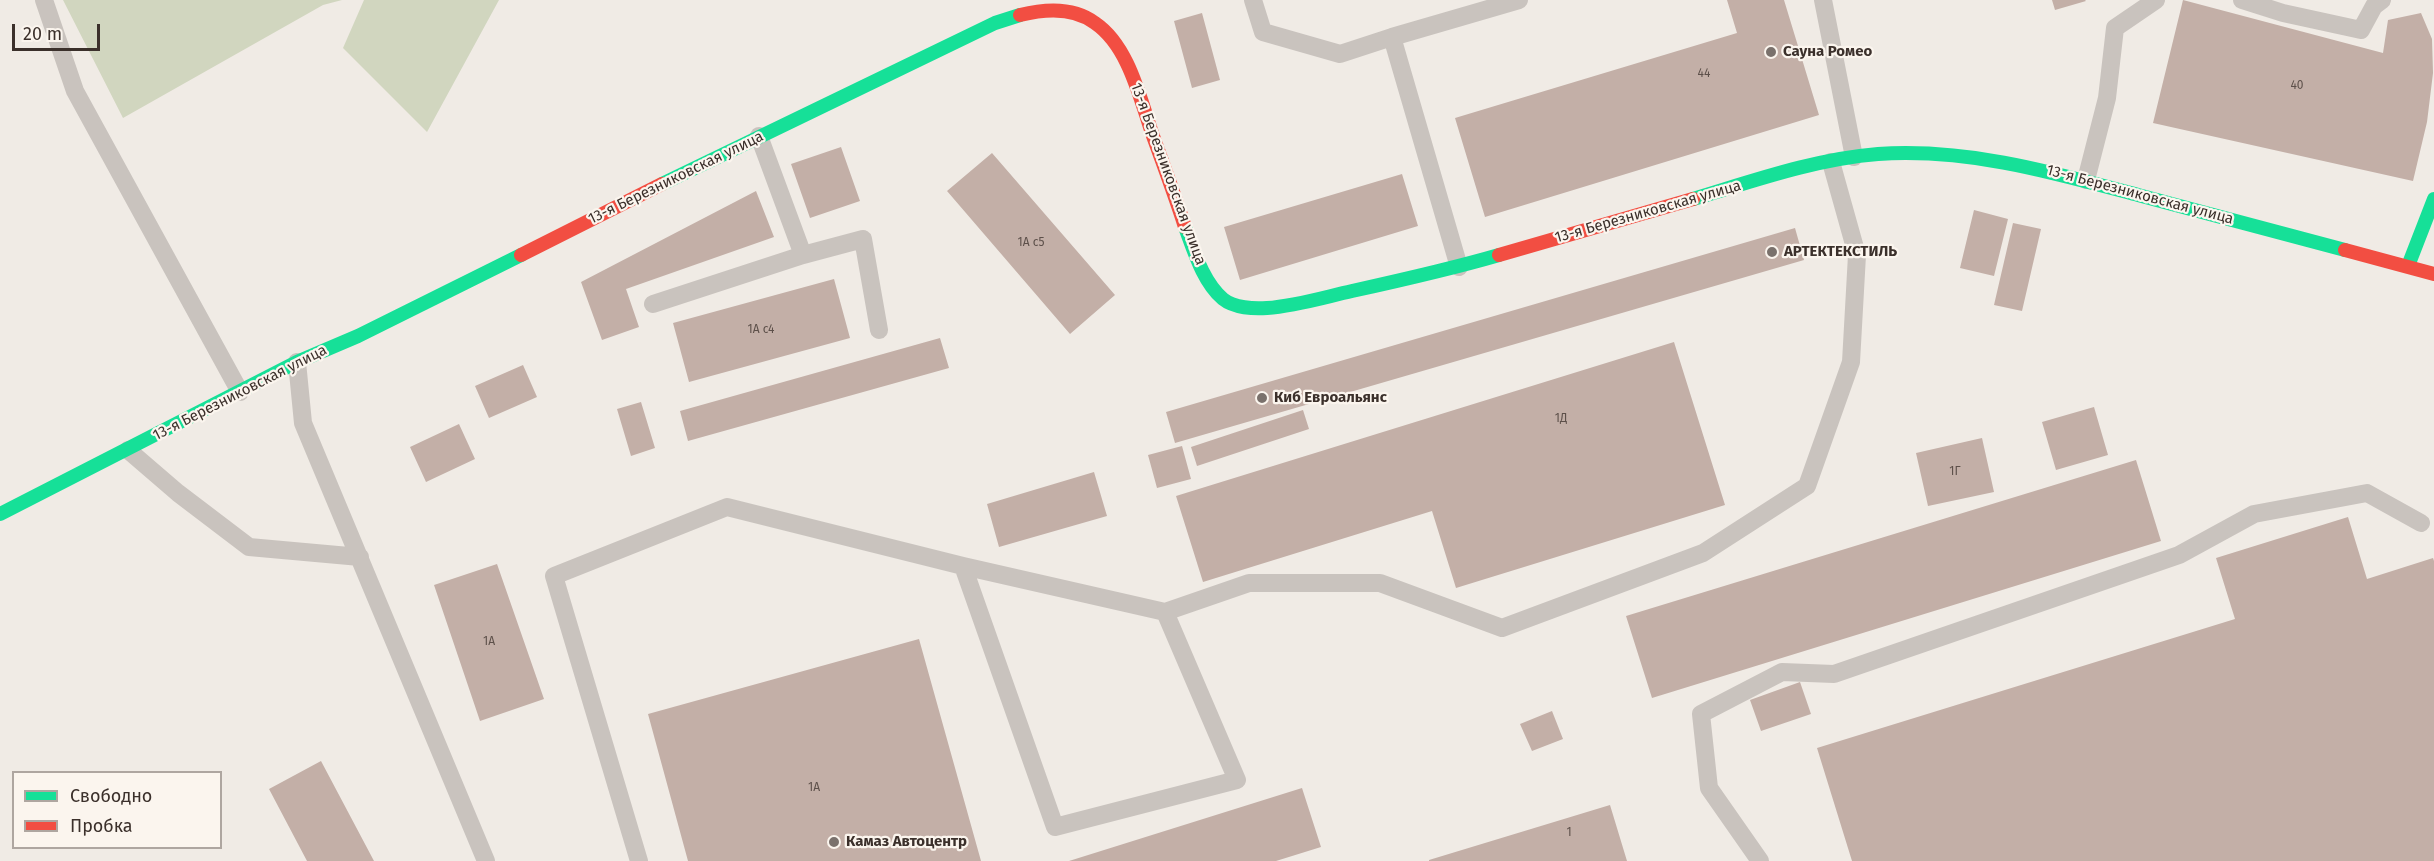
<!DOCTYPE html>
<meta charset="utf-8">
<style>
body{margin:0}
#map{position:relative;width:2434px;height:861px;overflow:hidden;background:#f0ebe5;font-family:"Fira Sans",sans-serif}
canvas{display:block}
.legend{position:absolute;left:12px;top:771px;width:210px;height:78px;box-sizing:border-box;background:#fbf5ee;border:2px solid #aea6a0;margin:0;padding:8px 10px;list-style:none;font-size:18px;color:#3b302b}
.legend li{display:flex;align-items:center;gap:12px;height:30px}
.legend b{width:30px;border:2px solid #aea6a0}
.scale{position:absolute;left:12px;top:24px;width:88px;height:27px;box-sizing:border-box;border:3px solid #3b302b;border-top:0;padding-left:8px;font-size:18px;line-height:21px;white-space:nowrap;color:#3b302b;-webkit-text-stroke:4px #fbf5ee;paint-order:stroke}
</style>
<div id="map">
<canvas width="2434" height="861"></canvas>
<ul class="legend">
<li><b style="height:8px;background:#16e098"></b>Свободно</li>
<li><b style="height:8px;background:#f24e42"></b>Пробка</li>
</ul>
<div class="scale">20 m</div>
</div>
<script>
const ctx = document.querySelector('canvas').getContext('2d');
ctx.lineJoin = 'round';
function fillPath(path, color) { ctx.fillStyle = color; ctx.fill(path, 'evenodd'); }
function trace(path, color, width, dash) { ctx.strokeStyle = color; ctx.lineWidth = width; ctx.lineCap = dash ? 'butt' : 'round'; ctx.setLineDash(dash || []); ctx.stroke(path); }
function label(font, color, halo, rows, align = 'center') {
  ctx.font = font + ' "Fira Sans",sans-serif'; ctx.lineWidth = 4.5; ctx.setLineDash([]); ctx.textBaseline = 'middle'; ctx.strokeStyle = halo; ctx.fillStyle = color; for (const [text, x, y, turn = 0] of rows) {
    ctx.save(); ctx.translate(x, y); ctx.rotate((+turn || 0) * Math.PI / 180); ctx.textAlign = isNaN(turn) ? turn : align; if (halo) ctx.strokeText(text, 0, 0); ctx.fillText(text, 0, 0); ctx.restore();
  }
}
const green = new Path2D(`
 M63,0H342L323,5L123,118Z
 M364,0H499L427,132L343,48Z`);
const building = new Path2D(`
 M1727,0H1784L1819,115L1485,217L1455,118L1737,33Z
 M2052,0H2085L2086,1L2055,10Z
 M2183,0L2383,53L2388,20L2421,13L2432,39L2433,73L2427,122L2413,181L2153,123Z
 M1202,13L1220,80L1192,88L1174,21Z
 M841,147L860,201L810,218L791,164Z
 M992,153L1115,295L1070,334L947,191Z
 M1402,174L1418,226L1240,280L1224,227Z
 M756,191L774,237L626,289L639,327L602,340L581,282Z
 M1974,210L2008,219L1994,276L1960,268Z
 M2013,223L2041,229L2022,311L1994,305Z
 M1795,228L1804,260L1175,443L1166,412Z
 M834,279L850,338L689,382L673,323Z
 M940,338L949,368L688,441L680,411Z
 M1674,342L1725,505L1456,588L1432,511L1203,582L1176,496Z
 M523,365L537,397L489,418L475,386Z
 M641,402L655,448L631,456L617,409Z
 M2094,407L2108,455L2056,470L2042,422Z
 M1303,410L1309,429L1197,466L1191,447Z
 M459,424L475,459L426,482L410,447Z
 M1982,438L1994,492L1928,506L1916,453Z
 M1182,446L1191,479L1157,488L1148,455Z
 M2136,460L2161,541L1652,698L1626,616Z
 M1094,472L1107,516L999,547L987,504Z
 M2348,517L2367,579L2433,558L2434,561V861H1852L1817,748L2235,619L2216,558Z
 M497,564L544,699L480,721L434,585Z
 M919,639L981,861H688L648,714Z
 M1800,682L1811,714L1761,731L1750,700Z
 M1552,711L1563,739L1532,751L1520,724Z
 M321,761L374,861H307L269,789Z
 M1302,788L1321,847L1276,861H1069Z
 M1610,805L1627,861H1429V860Z`);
const lane = new Path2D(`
 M44,0L75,91L240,392
 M1253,0L1263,32L1340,54L1392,37
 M1823,0L1854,157
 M2242,0L2283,13L2361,30L2374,6L2382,0
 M2086,180L2107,98L2115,28L2156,0
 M803,255L863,239L879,330
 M1459,267L1392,37L1519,0
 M653,304L803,255L759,136
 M297,362L303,423L486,861
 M128,450L178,493L249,547L360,557
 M963,566L1055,827L1237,780L1165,612
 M639,861L554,576L727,507L963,566L1165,612L1249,583H1380L1502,628L1703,553L1807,486L1851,362L1857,255L1831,162
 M1760,861L1709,788L1701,714L1782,672L1834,674L2179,555L2254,514L2367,493L2421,523`);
const fast = new Path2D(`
 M662,184L995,23L1020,15
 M1693,199C1753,181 1815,159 1878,154C1968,148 2052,172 2138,195C2207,214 2276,232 2345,250
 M1185,227C1194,251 1203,282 1223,299C1234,308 1254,309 1267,308C1296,306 1325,297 1352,291C1402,280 1451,269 1499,255
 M2408,266L2434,199
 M0,514L297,362L358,336L521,255`);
const jam = new Path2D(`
 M1020,15C1044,9 1074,7 1095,23C1129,46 1140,99 1153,136C1164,166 1175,196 1185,227
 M2345,250L2434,274
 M521,255L662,184
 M1499,255L1693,199`);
const markers = [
 [1771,52,6,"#7a716c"],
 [1772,252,6,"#7a716c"],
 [1262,398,6,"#7a716c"],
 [834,842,6,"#7a716c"]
];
const numberNames = [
 ["44",1704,74],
 ["40",2297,86],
 ["1А с5",1031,243],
 ["1А с4",761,330],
 ["1Д",1561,419],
 ["1Г",1955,472],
 ["1А",489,642],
 ["1А",814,788],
 ["1",1569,833]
];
const poiNames = [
 ["Сауна Ромео",1783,52],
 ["АРТЕКТЕКСТИЛЬ",1784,252],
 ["Киб Евроальянс",1274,398],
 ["Камаз Автоцентр",846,842]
];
const streetNames = [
 ["13-я Березниковская улица",1168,174,70],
 ["13-я Березниковская улица",676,178,-26],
 ["13-я Березниковская улица",2140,195,15],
 ["13-я Березниковская улица",1648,212,-16],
 ["13-я Березниковская улица",240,393,-27]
];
fillPath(green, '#d1d6bf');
fillPath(building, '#c3afa7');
trace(lane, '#c9c3be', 18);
trace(fast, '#16e098', 14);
trace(jam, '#f24e42', 14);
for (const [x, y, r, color] of markers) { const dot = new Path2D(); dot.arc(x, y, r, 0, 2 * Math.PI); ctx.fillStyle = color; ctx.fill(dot); trace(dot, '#fbf5ee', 2); }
label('12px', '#5d504a', null, numberNames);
label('bold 15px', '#3b302b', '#fbf5ee', poiNames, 'left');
label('15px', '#3b302b', '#fbf5ee', streetNames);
</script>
